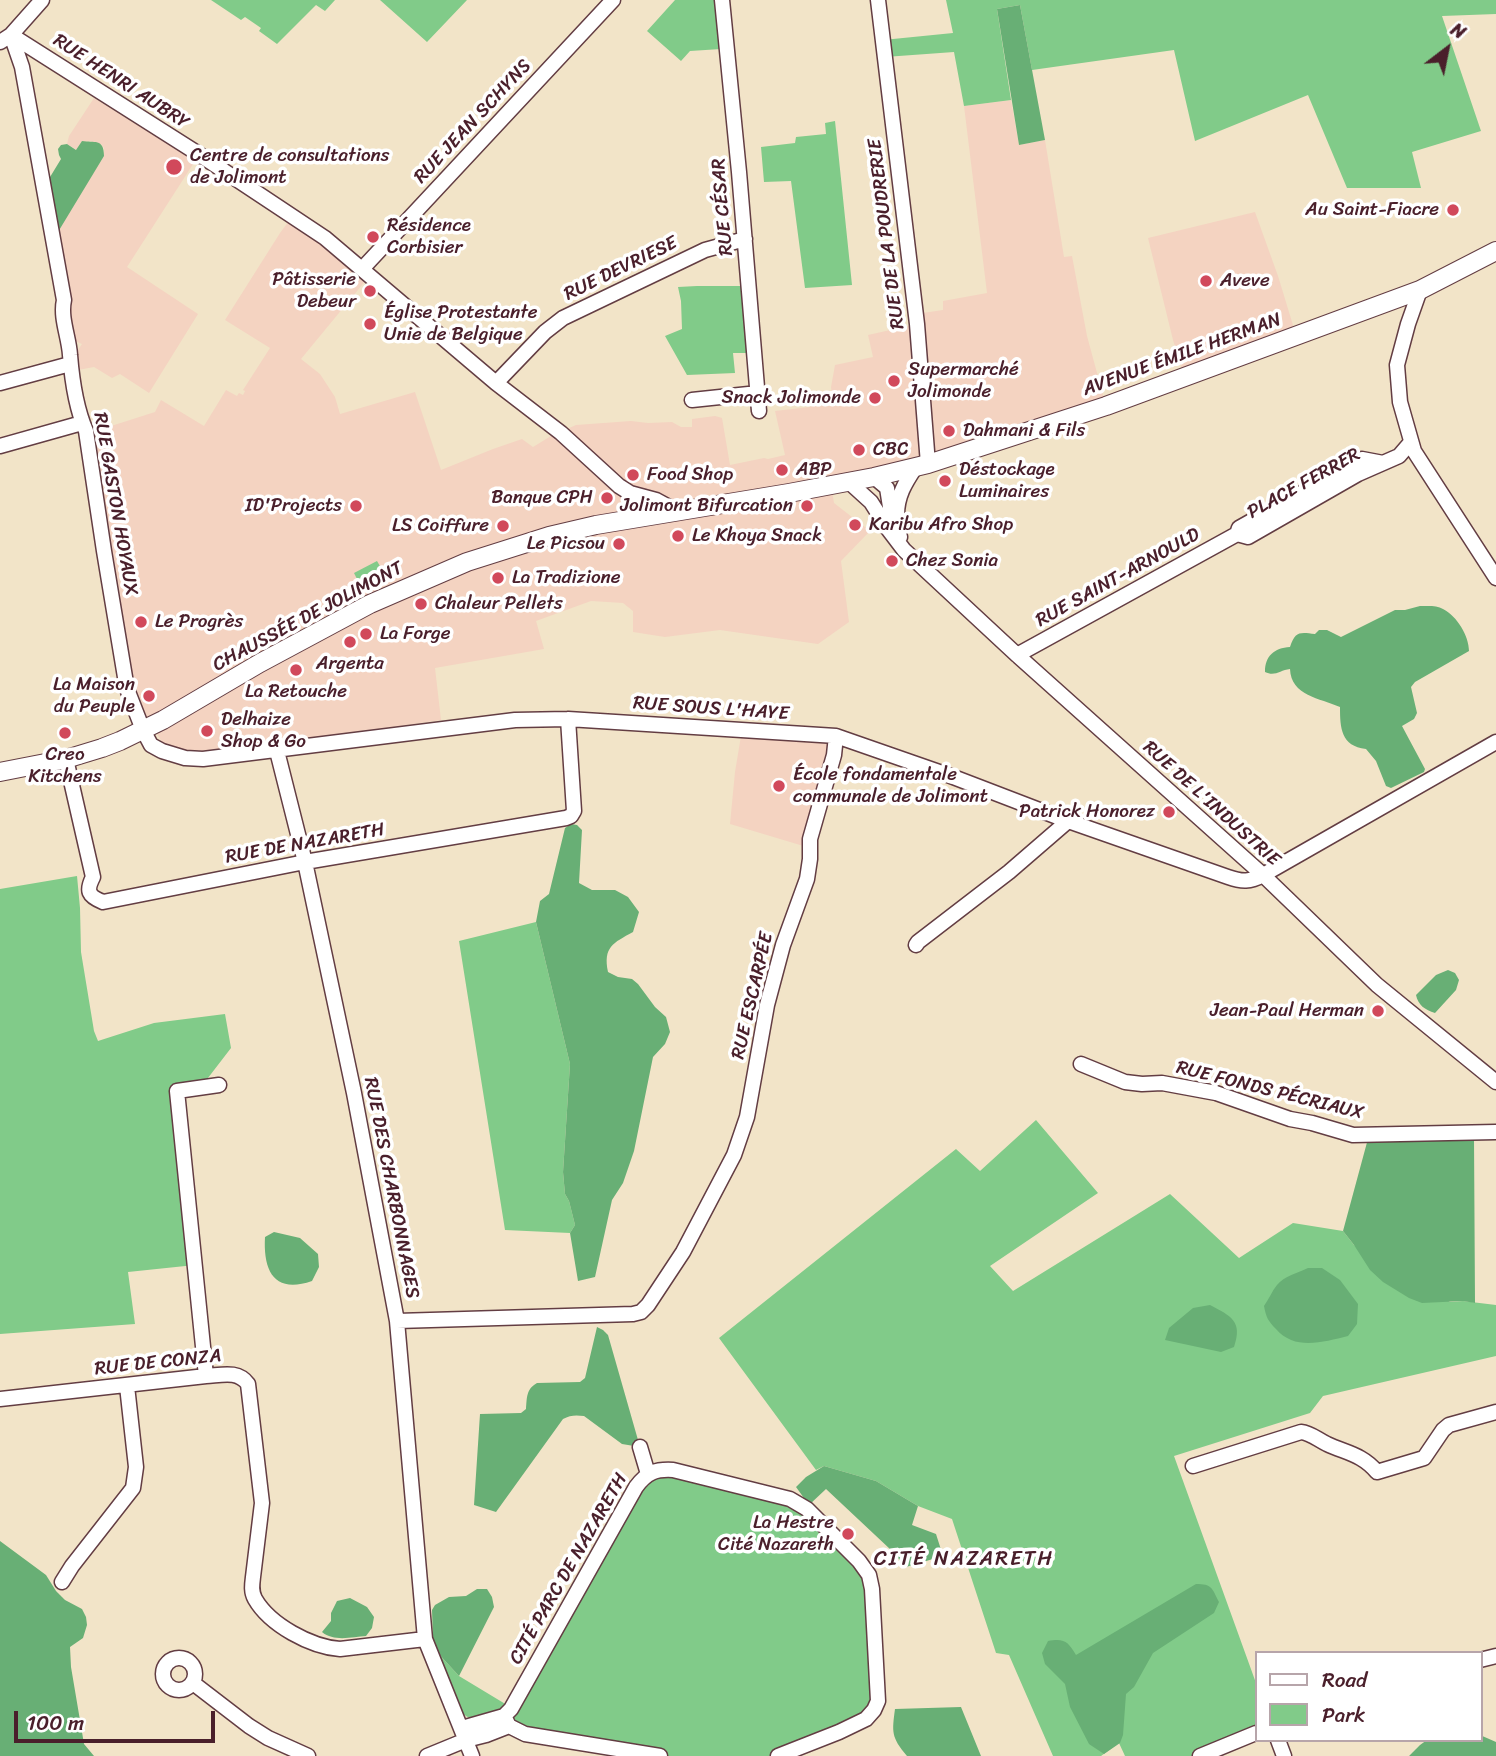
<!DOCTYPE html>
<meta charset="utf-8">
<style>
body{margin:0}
#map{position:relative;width:1496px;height:1756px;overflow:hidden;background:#f2e4c8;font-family:Sriracha,sans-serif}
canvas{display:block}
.legend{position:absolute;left:1255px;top:1651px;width:228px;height:91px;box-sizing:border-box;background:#fff;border:2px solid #b7a5aa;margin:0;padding:9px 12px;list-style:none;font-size:21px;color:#4a1f2b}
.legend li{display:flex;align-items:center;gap:14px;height:35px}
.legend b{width:35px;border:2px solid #b7a5aa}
.north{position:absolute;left:1412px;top:14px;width:70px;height:70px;-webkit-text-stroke:5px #fff;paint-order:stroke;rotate:32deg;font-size:19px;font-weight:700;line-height:28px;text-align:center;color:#4a1f2b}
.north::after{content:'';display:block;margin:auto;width:24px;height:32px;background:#4a1f2b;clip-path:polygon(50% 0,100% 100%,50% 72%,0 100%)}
.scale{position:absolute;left:14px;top:1711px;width:201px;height:32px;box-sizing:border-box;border:4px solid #4a1f2b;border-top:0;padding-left:9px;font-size:21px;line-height:24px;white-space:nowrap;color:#4a1f2b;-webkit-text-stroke:5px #fff;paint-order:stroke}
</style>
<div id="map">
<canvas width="1496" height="1756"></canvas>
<ul class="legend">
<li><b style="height:9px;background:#fff"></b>Road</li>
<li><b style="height:19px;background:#81cb89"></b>Park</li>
</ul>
<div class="north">N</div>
<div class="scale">100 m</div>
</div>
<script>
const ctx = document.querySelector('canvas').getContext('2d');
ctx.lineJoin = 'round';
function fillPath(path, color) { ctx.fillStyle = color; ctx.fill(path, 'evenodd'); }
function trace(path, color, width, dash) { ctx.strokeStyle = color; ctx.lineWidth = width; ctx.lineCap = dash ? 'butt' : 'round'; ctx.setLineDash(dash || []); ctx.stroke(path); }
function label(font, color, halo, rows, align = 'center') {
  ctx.font = font + ' Sriracha,sans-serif'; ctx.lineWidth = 7; ctx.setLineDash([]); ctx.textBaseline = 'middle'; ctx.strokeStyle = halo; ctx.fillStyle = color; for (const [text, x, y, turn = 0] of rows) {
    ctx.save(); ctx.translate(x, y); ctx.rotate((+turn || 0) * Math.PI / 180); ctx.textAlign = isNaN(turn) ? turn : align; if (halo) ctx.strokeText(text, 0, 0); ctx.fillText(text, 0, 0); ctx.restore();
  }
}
const built = new Path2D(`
 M94,98L195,161L127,267L198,314L149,393L120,374L112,378L94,367L78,370L76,358L78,350L82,344L75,341L55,234L104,156V148L101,144L89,141L85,142L77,150L67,144L69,136Z
 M1011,100L1019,145L1045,140L1064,257L1072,256L1087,336L1106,406L831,485L834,503L870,531L841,561L849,622L818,644L720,630L665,637L633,632V611L623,603L591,601L536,621L544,649L435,668L441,720L215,753L193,754L165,747L141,708L130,686L88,426L106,422L108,427L155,412L161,400L204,426L226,390L237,396L239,393L243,395L245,391L243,390L270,348L225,320L280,233L289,221L367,279L301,359L320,374L335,397L340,414L415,392L441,470L493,449L522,439L533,447L551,436L576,425L631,421L648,423L672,422L681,427H692V419L715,416L722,418L730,465L764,458L768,459L785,455L775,411L810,407L820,397L832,395L831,387L835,365L873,357L868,335L917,324L916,314L943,310V301L987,293L964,106Z
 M1255,212L1278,276L1296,335L1184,376L1173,340L1148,238Z
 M742,730L836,736L810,848L730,824L735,772Z`);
const green = new Path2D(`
 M211,0H335L325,11L316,5L277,44L259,31L261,28L245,17L241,20Z
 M380,0H467L427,42Z
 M675,0H717L721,49L690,51L681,61L647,31Z
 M946,0H1496V14L1442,16L1481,131L1412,152L1421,188H1347L1308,95L1195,141L1174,50L1032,70L1020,5L997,9L1011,100L964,106L954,52L885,57L883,40L953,33Z
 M835,121L852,285L805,288L791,181L764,182L761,147L795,143L796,137L826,134L825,123Z
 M697,286H742L749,353H733L735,373L687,375L665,336L682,329L681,301L678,287Z
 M377,561L387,578L363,591L354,573Z
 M77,876L80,908L81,952L94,1031L98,1041L154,1023L225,1014L231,1048L201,1087L178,1091L195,1265L128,1272L135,1324L0,1334V889Z
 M536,922L570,1064L563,1172L565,1194L569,1201L575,1225L570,1233L505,1230L459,941Z
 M1036,1120L1098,1193L990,1266L1013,1291L1170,1194L1239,1258L1293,1223L1343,1231L1354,1245L1450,1302L1463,1301L1496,1305V1356L1323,1396L1310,1413L1174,1456L1256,1683V1733L1200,1756H1125L1119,1743L1101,1756H1053L1009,1655L996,1653L952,1519L918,1506L876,1481L824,1466L816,1470L719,1338L956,1149L980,1171Z
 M654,1470L798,1505L865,1568L875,1710L773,1756H661L504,1728Z
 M436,1651L459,1676L507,1705L501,1714C484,1718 474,1725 460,1711Z`);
const forest = new Path2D(`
 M1020,5L1045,140L1019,145L997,9Z
 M82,141C94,143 104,138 104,156L58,232L47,182L61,159L59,155L58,149L61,145L67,144L76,150Z
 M1420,606C1427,606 1437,605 1443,609C1457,616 1469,636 1469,651L1415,682L1411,687L1417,713L1414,719L1402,726L1425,769L1424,772L1391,788L1386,786L1376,761L1366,749C1341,746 1340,728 1340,707C1320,698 1291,696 1290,669C1280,670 1275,677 1265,672C1265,656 1274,648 1290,647C1295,631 1300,632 1315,634L1319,630H1327L1341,637L1395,610H1405Z
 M571,824L577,825L582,830L579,883L592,890H615L628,897L639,912L633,932C613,943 603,947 608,972L618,977L632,979L638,984L655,1007L666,1017L670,1032L665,1044L653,1057L634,1151L623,1183L612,1200L595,1277L578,1281L570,1233L575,1225L569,1201L565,1194L563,1172L570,1064L536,922L540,901L549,894L565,828Z
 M1448,970L1455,973L1459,980L1456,990L1435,1013C1425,1010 1418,1005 1416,995L1436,975Z
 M1369,1135L1474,1138L1475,1303L1463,1301L1422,1303L1409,1298L1383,1282L1370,1270L1354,1245L1343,1231Z
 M274,1232L300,1238L318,1254L319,1267L312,1281C275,1294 263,1272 265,1237Z
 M1308,1268H1322L1340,1280L1358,1304L1357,1324L1348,1336C1323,1342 1295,1351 1276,1329C1268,1321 1266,1317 1264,1306C1269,1299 1272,1291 1277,1285C1284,1276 1298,1273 1308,1268Z
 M1210,1305C1231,1316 1243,1321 1234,1347L1221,1352L1165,1340L1169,1328L1193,1308Z
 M597,1327L603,1330L608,1335L640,1447L622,1444L584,1416C576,1415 570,1415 563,1419L496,1512L474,1505L480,1414L521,1413L526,1409C527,1398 526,1389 537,1383L580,1382L585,1378Z
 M824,1466L876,1481L918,1506L912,1525L936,1534L943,1556L906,1567L891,1550L826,1489L809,1505L796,1487L806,1477Z
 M0,1541L46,1575L56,1591L65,1600L82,1609L86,1617L87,1625L83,1638L70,1647L71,1667L84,1744L94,1756H0Z
 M1196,1584C1212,1584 1212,1588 1219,1602L1214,1613L1153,1653L1134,1687L1126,1694L1123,1735L1120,1743L1104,1754L1089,1744L1070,1707L1065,1684L1045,1664L1042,1653L1048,1641C1065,1638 1068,1642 1076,1655Z
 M477,1589H487L492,1597L494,1607L459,1676L436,1651L433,1640L432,1610L435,1605L449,1597L466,1596Z
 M350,1598L367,1607L374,1617L372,1628L366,1636C352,1637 334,1642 322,1632L331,1621V1613L337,1601Z
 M961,1707L981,1756H907C891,1737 892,1732 895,1709Z
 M1480,1735L1496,1742V1756H1409L1420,1745L1427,1740H1480Z`);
const minor = new Path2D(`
 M722,0L739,172L759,411
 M878,0L917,324L928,464
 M11,35L22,67L64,300C60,318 69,337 70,355C72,380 76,408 86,431L104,551L127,689L143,730L151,745L162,751L185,758L203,759L515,720L568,719L836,736L948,775L1068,821L1228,877C1242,882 1250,882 1263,875L1496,742
 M11,35L197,153L325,238L496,383L561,433L619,486L630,493L656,500L678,512
 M0,42L11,35L42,0
 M362,269L613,0
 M1420,290L1408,324L1397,365L1400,402L1414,451L1496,578
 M0,383L70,364
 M496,383L545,332L563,318L705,250L745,239
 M692,400L758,393
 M0,446L82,423
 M1383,463L1362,459L1239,528L1237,534L1248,537L1358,474L1399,456L1411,442
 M874,477L887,488L890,507L900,537
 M849,482L871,502L888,529L904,550L1017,655L1263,875L1377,985L1496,1082
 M897,515C897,496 905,483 915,468
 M1017,655L1237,534
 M277,751L305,862L354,1093L397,1321L425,1639L472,1756
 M66,759L93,877C86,891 88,896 103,902L305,862L566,818L571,816L574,811L568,719
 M916,945L918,942L1009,872L1068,821
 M1081,1064L1125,1082L1142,1084L1162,1083L1216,1093L1290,1119L1312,1123L1353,1135L1496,1132
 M397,1321L633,1314L641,1312L648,1305L683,1252L734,1155L747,1117L767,1005L783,945L807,879L810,859V839L834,755L836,736
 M206,1376L177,1091L219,1085
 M0,1399L206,1376C222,1375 238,1370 248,1384L262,1503L253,1577C252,1585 251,1592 255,1599C270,1625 311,1647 340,1649L425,1639
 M640,1447L648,1474
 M1193,1466L1301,1432C1311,1433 1318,1440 1327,1444C1346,1453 1362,1454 1377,1472L1424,1458L1443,1430L1449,1425L1496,1412
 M62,1582L72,1566L133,1488L136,1467L127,1386
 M163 1674a16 16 0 1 1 32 0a16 16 0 1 1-32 0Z
 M1480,1660L1496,1656
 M193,1683L249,1726L268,1738L308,1756
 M504,1716L509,1726L525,1734L660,1756
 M462,1728L504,1716L511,1709L636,1487C647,1472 656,1469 673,1470L790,1499L807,1509L859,1561L869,1575L872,1589L878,1701L874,1710L866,1719L839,1732L778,1756
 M1278,1740L1284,1756
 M427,1756L466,1740L486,1735L509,1726
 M1200,1756L1256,1733`);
const major = new Path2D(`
 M0,772L66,759L102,748L120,741L163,720L260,663L370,604L467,562L549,536L596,525L789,493L874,477L928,464L1106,406L1420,290L1496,251`);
const markers = [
 [174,167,9,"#d1495b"],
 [1453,210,7,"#d1495b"],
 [373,237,7,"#d1495b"],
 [1206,281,7,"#d1495b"],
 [370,291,7,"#d1495b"],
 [370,324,7,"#d1495b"],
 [894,381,7,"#d1495b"],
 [875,398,7,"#d1495b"],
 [949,431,7,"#d1495b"],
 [859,450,7,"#d1495b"],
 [782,470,7,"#d1495b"],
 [633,475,7,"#d1495b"],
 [945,481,7,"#d1495b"],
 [607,498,7,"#d1495b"],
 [356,506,7,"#d1495b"],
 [807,506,7,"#d1495b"],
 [855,525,7,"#d1495b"],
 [503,526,7,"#d1495b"],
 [678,536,7,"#d1495b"],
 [619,544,7,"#d1495b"],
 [892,561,7,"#d1495b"],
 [498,578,7,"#d1495b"],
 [421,604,7,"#d1495b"],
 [141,622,7,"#d1495b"],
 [366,634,7,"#d1495b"],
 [350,642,7,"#d1495b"],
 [296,670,7,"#d1495b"],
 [149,696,7,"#d1495b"],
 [207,731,7,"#d1495b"],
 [65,733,7,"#d1495b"],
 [779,786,7,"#d1495b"],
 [1169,812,7,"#d1495b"],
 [1378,1011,7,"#d1495b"],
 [848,1534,7,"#d1495b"]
];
const streetNames = [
 ["RUE HENRI AUBRY",121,82,33],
 ["RUE JEAN SCHYNS",473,122,-47],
 ["RUE CÉSAR",723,207,-95],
 ["RUE DE LA POUDRERIE",887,234,-97],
 ["RUE DEVRIESE",621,269,-26],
 ["AVENUE ÉMILE HERMAN",1182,355,-20],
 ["PLACE FERRER",1304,484,-29],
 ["RUE GASTON HOYAUX",115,504,80],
 ["RUE SAINT-ARNOULD",1118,578,-29],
 ["CHAUSSÉE DE JOLIMONT",308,617,-28],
 ["RUE SOUS L'HAYE",711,709,4],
 ["RUE DE L'INDUSTRIE",1211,804,42],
 ["RUE DE NAZARETH",305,844,-10],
 ["RUE ESCARPÉE",753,996,-77],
 ["RUE FONDS PÉCRIAUX",1270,1091,14],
 ["RUE DES CHARBONNAGES",391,1188,79],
 ["RUE DE CONZA",158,1363,-6],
 ["CITÉ PARC DE NAZARETH",569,1569,-60]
];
const poiNames = [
 ["Centre de consultations",190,156],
 ["de Jolimont",190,178],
 ["Au Saint-Fiacre",1439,210,"right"],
 ["Résidence",387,226],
 ["Corbisier",387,248],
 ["Pâtisserie",356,280,"right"],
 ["Debeur",356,302,"right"],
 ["Aveve",1220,281],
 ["Église Protestante",384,313],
 ["Unie de Belgique",384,335],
 ["Supermarché",908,370],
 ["Jolimonde",908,392],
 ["Snack Jolimonde",861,398,"right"],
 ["Dahmani & Fils",963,431],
 ["CBC",873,450],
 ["ABP",796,470],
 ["Déstockage",959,470],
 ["Luminaires",959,492],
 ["Food Shop",647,475],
 ["Banque CPH",593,498,"right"],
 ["ID'Projects",342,506,"right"],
 ["Jolimont Bifurcation",793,506,"right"],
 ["Karibu Afro Shop",869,525],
 ["LS Coiffure",489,526,"right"],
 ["Le Khoya Snack",692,536],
 ["Le Picsou",605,544,"right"],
 ["Chez Sonia",906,561],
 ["La Tradizione",512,578],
 ["Chaleur Pellets",435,604],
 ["Le Progrès",155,622],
 ["La Forge",380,634],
 ["Argenta",350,664,"center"],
 ["La Maison",135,685,"right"],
 ["du Peuple",135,707,"right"],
 ["La Retouche",296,692,"center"],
 ["Delhaize",221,720],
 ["Shop & Go",221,742],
 ["Creo",65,755,"center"],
 ["Kitchens",65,777,"center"],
 ["École fondamentale",793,775],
 ["communale de Jolimont",793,797],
 ["Patrick Honorez",1155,812,"right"],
 ["Jean-Paul Herman",1364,1011,"right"],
 ["La Hestre",834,1523,"right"],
 ["Cité Nazareth",834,1545,"right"]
];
const neighbourhoodNames = [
 ["CITÉ NAZARETH",964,1560]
];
fillPath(built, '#f4d3c1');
fillPath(green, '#81cb89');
fillPath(forest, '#68af75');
trace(minor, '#633d43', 17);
trace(major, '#633d43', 20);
trace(minor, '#fff', 14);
trace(major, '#fff', 18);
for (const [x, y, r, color] of markers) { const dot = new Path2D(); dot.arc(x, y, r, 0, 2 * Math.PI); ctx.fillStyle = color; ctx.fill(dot); trace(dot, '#fff', 2.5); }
label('19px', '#4a1f2b', '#fff', streetNames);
label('19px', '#4a1f2b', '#fff', poiNames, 'left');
ctx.letterSpacing = '2px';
label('21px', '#4a1f2b', '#fff', neighbourhoodNames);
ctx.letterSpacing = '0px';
</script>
